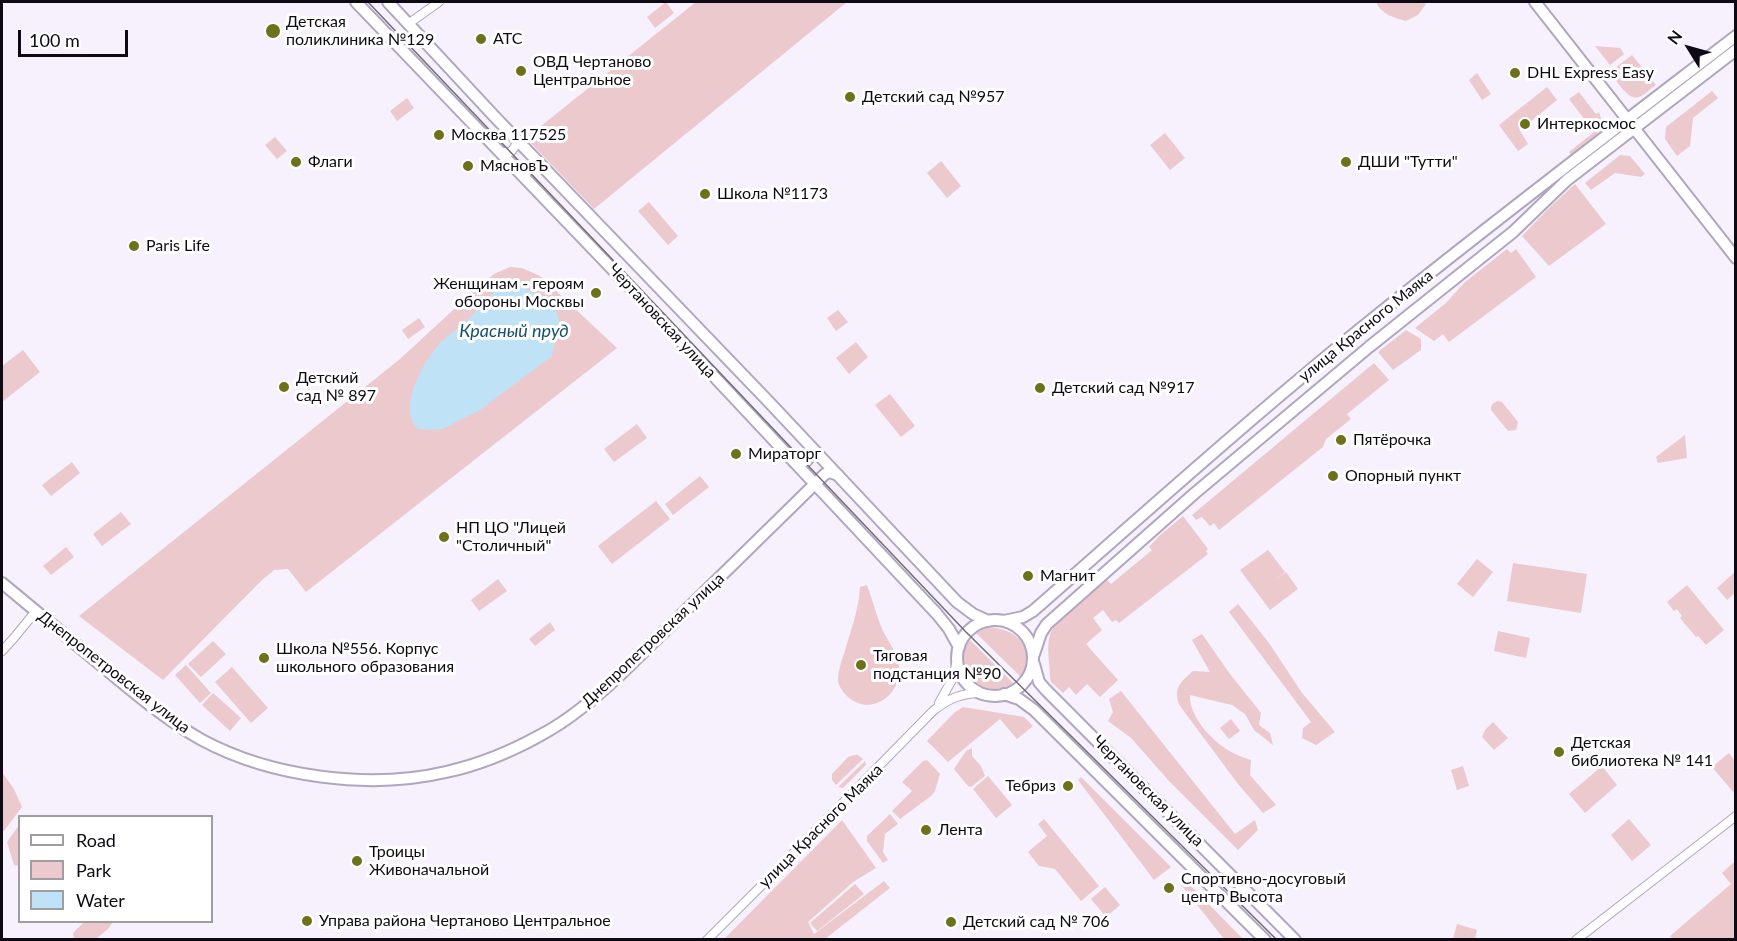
<!DOCTYPE html>
<meta charset="utf-8">
<style>
body{margin:0}
#map{position:relative;width:1737px;height:941px;overflow:hidden;background:#f6f1fd;font-family:Lato,sans-serif}
canvas{display:block}
.frame{position:absolute;inset:0;border:3px solid #0d0a13;pointer-events:none}
.legend{position:absolute;left:18px;top:815px;width:195px;height:108px;box-sizing:border-box;background:#fff;border:2px solid #9e9da1;margin:0;padding:8px 10px;list-style:none;font-size:18px;color:#0d0a13}
.legend li{display:flex;align-items:center;gap:12px;height:30px}
.legend b{width:30px;border:2px solid #9e9da1}
.north{position:absolute;left:1659px;top:18px;width:60px;height:60px;-webkit-text-stroke:4px #fff;paint-order:stroke;rotate:307deg;font-size:16px;font-weight:700;line-height:24px;text-align:center;color:#0d0a13}
.north::after{content:'';display:block;margin:auto;width:21px;height:27px;background:#0d0a13;clip-path:polygon(50% 0,100% 100%,50% 72%,0 100%)}
.scale{position:absolute;left:18px;top:30px;width:110px;height:27px;box-sizing:border-box;border:3px solid #0d0a13;border-top:0;padding-left:8px;font-size:18px;line-height:21px;white-space:nowrap;color:#0d0a13;-webkit-text-stroke:4px #fff;paint-order:stroke}
</style>
<div id="map">
<canvas width="1737" height="941"></canvas>
<div class="frame"></div>
<ul class="legend">
<li><b style="height:8px;background:#fff"></b>Road</li>
<li><b style="height:16px;background:#ebc9cd"></b>Park</li>
<li><b style="height:16px;background:#c0e2f7"></b>Water</li>
</ul>
<div class="north">N</div>
<div class="scale">100 m</div>
</div>
<script>
const ctx = document.querySelector('canvas').getContext('2d');
ctx.lineJoin = 'round';
function fillPath(path, color) { ctx.fillStyle = color; ctx.fill(path, 'evenodd'); }
function trace(path, color, width, dash) { ctx.strokeStyle = color; ctx.lineWidth = width; ctx.lineCap = dash ? 'butt' : 'round'; ctx.setLineDash(dash || []); ctx.stroke(path); }
function label(font, color, halo, rows, align = 'center') {
  ctx.font = font + ' Lato,sans-serif'; ctx.lineWidth = 6; ctx.setLineDash([]); ctx.textBaseline = 'middle'; ctx.strokeStyle = halo; ctx.fillStyle = color; for (const [text, x, y, turn = 0] of rows) {
    ctx.save(); ctx.translate(x, y); ctx.rotate((+turn || 0) * Math.PI / 180); ctx.textAlign = isNaN(turn) ? turn : align; if (halo) ctx.strokeText(text, 0, 0); ctx.fillText(text, 0, 0); ctx.restore();
  }
}
const green = new Path2D(`
 M666,2L674,13L655,28L647,17Z
 M696,2H847L594,209L526,138Z
 M1376,2H1423L1426,4L1418,15L1406,21C1394,18 1381,14 1376,2Z
 M1595,46L1620,48L1624,54L1610,65Z
 M1632,55L1656,85C1651,88 1645,95 1639,97C1627,101 1616,79 1610,72Z
 M1477,73L1491,94L1482,100L1469,80Z
 M1547,87L1557,100L1530,122L1527,117L1521,122L1523,125L1519,129L1528,144L1518,151L1499,125Z
 M1712,91L1718,98L1693,118L1690,146L1677,156L1665,139L1666,127Z
 M1579,92L1596,114L1599,112C1608,134 1586,143 1571,155L1569,152L1594,132L1569,99Z
 M407,98L414,108L397,121L390,111Z
 M1165,133L1185,158L1170,170L1150,145Z
 M275,137L287,151L277,159L265,145Z
 M1620,155L1630,156L1645,174L1641,177L1615,173L1591,190L1585,183Z
 M941,161L961,186L947,198L927,173Z
 M1575,184L1606,224L1549,266L1522,236L1548,209Z
 M649,202L678,236L668,245L638,211Z
 M1507,249L1511,253L1516,249L1536,277L1449,342L1443,334L1434,341L1415,328L1446,303L1465,282Z
 M510,267L522,268L540,276L617,348L306,592L288,569L274,570L261,581L163,680L79,616L400,359L477,288L494,274Z
 M838,310L848,322L836,331L827,318Z
 M419,318L425,327L408,339L402,330Z
 M1406,330L1421,339V350L1393,370L1378,352Z
 M856,342L868,357L849,374L836,358Z
 M23,350L40,372L2,402V366Z
 M1374,363L1389,380L1347,414L1351,419L1326,439L1323,447L1219,530L1214,523L1210,526L1202,517L1196,520L1192,515Z
 M890,394L915,426L901,437L875,405Z
 M1498,401L1502,402L1518,422L1516,430L1508,431L1491,410C1491,405 1492,403 1498,401Z
 M637,424L647,438L614,462L604,449Z
 M1685,435L1687,458L1658,463L1656,457Z
 M72,462L80,473L51,496L42,485Z
 M700,476L709,487L673,515L665,504Z
 M656,501L670,519L612,564L598,546Z
 M121,512L131,524L102,546L93,534Z
 M1183,516L1208,549L1206,551L1208,554L1119,623L1116,620L1112,622L1103,610L1093,618L1102,630L1086,644L1118,680L1100,697L1087,684L1076,695L1069,687L1063,693L1051,682L1050,677C1050,665 1046,647 1050,635C1054,619 1093,592 1107,580L1111,584L1152,550L1149,547L1159,536Z
 M66,547L74,557L51,575L43,566Z
 M1268,550L1285,572L1275,580L1286,572L1298,589L1270,610L1240,570Z
 M1477,559L1493,572L1473,597L1457,584Z
 M1513,563L1587,574L1581,613L1507,601Z
 M1735,572V593L1727,600L1717,588Z
 M498,579L507,591L479,611L471,600Z
 M867,585C873,601 877,618 884,633C890,644 898,654 899,667C902,695 870,718 847,696C843,692 839,687 838,681C838,672 841,662 844,654C850,632 859,610 860,587Z
 M1687,585L1724,630L1706,645L1698,636L1696,637L1680,618L1682,616L1677,609L1674,611L1667,602Z
 M1238,604L1269,643L1302,693L1335,732L1316,745L1302,738L1303,728L1311,722L1229,612Z
 M550,622L555,630L535,646L529,639Z
 M987,627C1017,629 1037,646 1021,677L976,633Z
 M1498,631L1530,638L1526,658L1494,651Z
 M1202,634L1230,674L1261,713L1259,725L1270,733L1273,745L1254,730L1245,714L1232,705L1190,695C1189,718 1214,743 1233,753C1238,756 1245,758 1251,760L1250,775L1276,805L1263,813L1238,784L1180,706C1172,688 1181,682 1193,671L1210,672L1192,640Z
 M969,639L1014,684C1007,688 1001,691 992,691C966,692 955,658 969,639Z
 M213,641L226,654L201,677L188,664Z
 M186,665L211,693L200,703L175,675Z
 M232,667L268,708L251,723L215,682Z
 M1121,691L1235,834L1255,820L1258,830L1238,850L1169,781L1131,738L1108,721L1113,712L1109,699Z
 M213,693L241,718L230,731L202,705Z
 M963,707L1024,717L1033,726L1017,739L1000,719L948,762L927,741L954,713Z
 M1231,719L1240,731L1229,739L1220,728Z
 M1493,722L1508,738L1494,750L1482,737L1485,730Z
 M972,748V756L981,766L985,776L971,787L968,786L954,769L966,751Z
 M1729,753L1735,761L1734,793L1712,767Z
 M854,755H858L863,759L836,785L832,780V774L848,757Z
 M927,760L940,774L935,791L931,796L900,819L892,811L912,791L902,782L923,761Z
 M865,761L866,765L843,788L838,787Z
 M1463,766L1469,786L1457,790L1451,770Z
 M1602,766L1617,785L1585,813L1569,794Z
 M2,772L14,789L22,807L4,831H2Z
 M988,776L1012,805L996,818L973,789Z
 M1081,777L1171,867L1154,880L1078,780Z
 M890,814L898,824L885,834L883,852L888,860L883,863L867,841V836Z
 M1044,819L1099,886L1081,901L1055,869L1039,866L1028,852L1047,836L1038,824Z
 M1629,819L1651,845L1632,861L1611,835Z
 M842,820L876,868L853,882L808,922L814,934L884,881L890,888L825,939H724Z
 M19,825V866L14,865L7,842Z
 M1735,861V939H1673L1670,936L1731,884L1722,873Z
 M1184,879L1243,939H1224L1179,882Z
 M855,884L864,894L817,931L810,923Z
 M1105,887L1120,905L1106,917L1091,899Z
 M84,922H113L108,929L96,939H74L73,933Z
 M1457,924L1477,930L1475,939H1453Z`);
const water = new Path2D(`
 M506,283L523,287L538,295L557,313L559,320L552,356L480,410L443,429L430,430L418,429C415,426 412,422 411,418C405,393 425,360 441,342C449,334 458,329 466,321C480,308 490,293 506,283Z`);
const street = new Path2D(`
 M408,24L439,2
 M501,152H511L516,145V138
 M525,177C529,168 532,164 542,165
 M2,651L13,639L36,611
 M939,703L953,678L957,660
 M707,940L766,881L933,711C949,698 962,693 982,693
 M1576,940L1736,816`);
const secondary = new Path2D(`
 M356,2L662,321L937,614L949,629L959,647
 M388,2L494,116L768,401L957,602L973,614L988,621
 M1535,2L1736,258
 M794,462C805,464 812,459 811,447
 M2,583C37,612 72,641 107,670C137,695 168,721 202,740C271,777 369,790 446,772C478,765 510,752 539,736C570,720 597,696 622,673L825,474L830,472L838,475
 M957 658a38 38 0 1 1 76 0a38 38 0 1 1-76 0Z
 M1004,621L1023,617L1033,611C1146,512 1258,411 1375,317C1494,221 1615,129 1736,36
 M1034,654L1041,633L1047,624L1195,493L1369,347L1513,232L1567,180L1736,50
 M1034,664L1039,682L1045,689L1295,940
 M1004,694L1019,699L1034,710L1265,940`);
const tram = new Path2D(`
 M368,2L966,632L1277,940`);
const markers = [
 [273,31,8,"#6d721a"],
 [481,39,6,"#6d721a"],
 [521,71,6,"#6d721a"],
 [1515,73,6,"#6d721a"],
 [850,97,6,"#6d721a"],
 [1525,124,6,"#6d721a"],
 [439,135,6,"#6d721a"],
 [296,162,6,"#6d721a"],
 [1346,162,6,"#6d721a"],
 [468,166,6,"#6d721a"],
 [705,194,6,"#6d721a"],
 [134,246,6,"#6d721a"],
 [596,293,6,"#6d721a"],
 [284,387,6,"#6d721a"],
 [1040,388,6,"#6d721a"],
 [1341,440,6,"#6d721a"],
 [736,454,6,"#6d721a"],
 [1333,476,6,"#6d721a"],
 [444,537,6,"#6d721a"],
 [1028,576,6,"#6d721a"],
 [264,658,6,"#6d721a"],
 [861,665,6,"#6d721a"],
 [1559,752,6,"#6d721a"],
 [1068,786,6,"#6d721a"],
 [926,830,6,"#6d721a"],
 [357,861,6,"#6d721a"],
 [1169,888,6,"#6d721a"],
 [307,921,6,"#6d721a"],
 [951,922,6,"#6d721a"]
];
const poiNames = [
 ["Детская",286,22],
 ["поликлиника №129",286,40],
 ["АТС",493,39],
 ["ОВД Чертаново",533,62],
 ["Центральное",533,80],
 ["DHL Express Easy",1527,73],
 ["Детский сад №957",862,97],
 ["Интеркосмос",1537,124],
 ["Москва 117525",451,135],
 ["Флаги",308,162],
 ["ДШИ \"Тутти\"",1358,162],
 ["МясновЪ",480,166],
 ["Школа №1173",717,194],
 ["Paris Life",146,246],
 ["Женщинам - героям",584,284,"right"],
 ["обороны Москвы",584,302,"right"],
 ["Детский",296,378],
 ["сад № 897",296,396],
 ["Детский сад №917",1052,388],
 ["Пятёрочка",1353,440],
 ["Мираторг",748,454],
 ["Опорный пункт",1345,476],
 ["НП ЦО \"Лицей",456,528],
 ["\"Столичный\"",456,546],
 ["Магнит",1040,576],
 ["Школа №556. Корпус",276,649],
 ["школьного образования",276,667],
 ["Тяговая",873,656],
 ["подстанция №90",873,674],
 ["Детская",1571,743],
 ["библиотека № 141",1571,761],
 ["Тебриз",1056,786,"right"],
 ["Лента",938,830],
 ["Троицы",369,852],
 ["Живоначальной",369,870],
 ["Спортивно-досуговый",1181,879],
 ["центр Высота",1181,897],
 ["Управа района Чертаново Центральное",319,921],
 ["Детский сад № 706",963,922]
];
const streetNames = [
 ["Чертановская улица",662,321,47],
 ["улица Красного Маяка",1366,326,-39],
 ["Днепропетровская улица",653,640,-43],
 ["Днепропетровская улица",114,672,38],
 ["Чертановская улица",1148,791,45],
 ["улица Красного Маяка",821,826,-45]
];
const waterNames = [
 ["Красный пруд",514,331]
];
fillPath(green, '#ebc9cd');
fillPath(water, '#c0e2f7');
trace(street, '#b1a6c1', 10);
trace(secondary, '#b1a6c1', 14);
trace(street, '#fff', 8);
trace(secondary, '#fff', 10);
trace(tram, '#726e78', 1.5);
for (const [x, y, r, color] of markers) { const dot = new Path2D(); dot.arc(x, y, r, 0, 2 * Math.PI); ctx.fillStyle = color; ctx.fill(dot); trace(dot, '#fff', 2); }
label('16px', '#0d0a13', '#fff', poiNames, 'left');
label('16px', '#0d0a13', '#fff', streetNames);
label('italic 18px', '#16516e', '#fff', waterNames);
</script>
